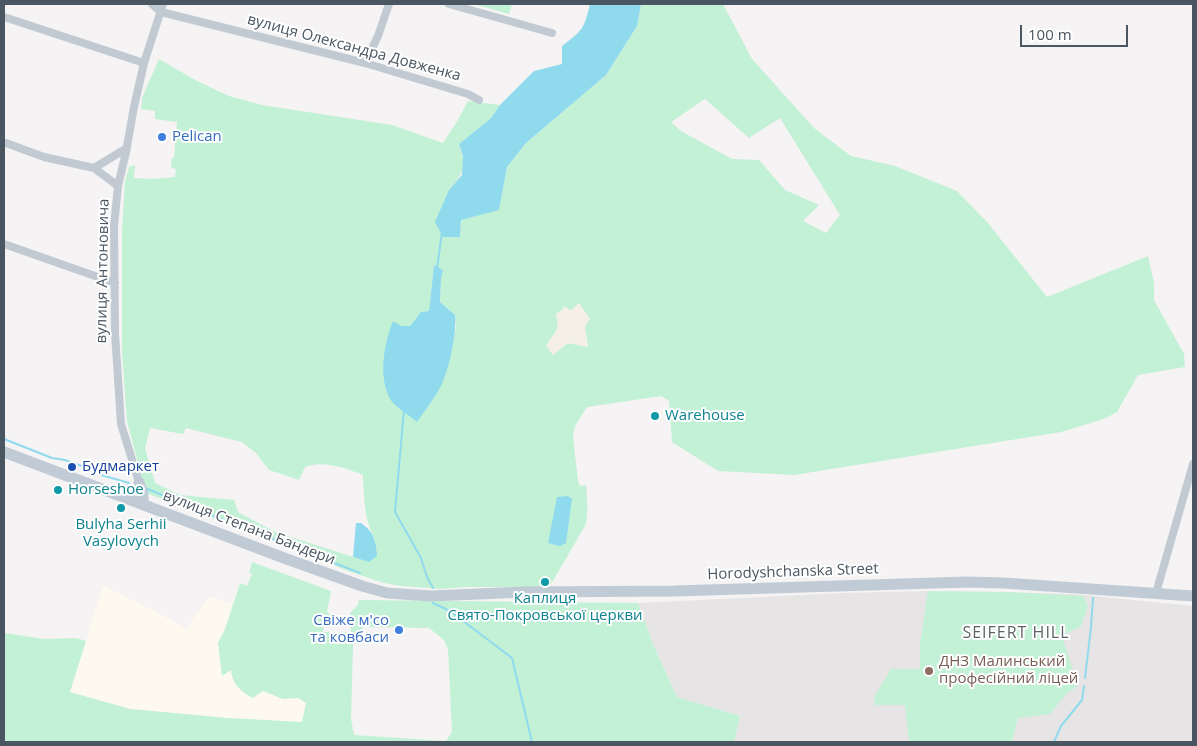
<!DOCTYPE html>
<meta charset="utf-8">
<style>
body{margin:0}
#map{position:relative;width:1197px;height:746px;overflow:hidden;background:#f5f3f3;font-family:"Open Sans",sans-serif}
canvas{display:block}
.frame{position:absolute;inset:0;border:5px solid #4a5661;pointer-events:none}
.scale{position:absolute;left:1020px;top:25px;width:108px;height:22px;box-sizing:border-box;border:2px solid #4a5661;border-top:0;padding-left:6px;font-size:15px;line-height:18px;white-space:nowrap;color:#4a5661;-webkit-text-stroke:4px #fff;paint-order:stroke}
</style>
<div id="map">
<canvas width="1197" height="746"></canvas>
<div class="frame"></div>
<div class="scale">100 m</div>
</div>
<script>
const ctx = document.querySelector('canvas').getContext('2d');
ctx.lineJoin = 'round';
function fillPath(path, color) { ctx.fillStyle = color; ctx.fill(path, 'evenodd'); }
function trace(path, color, width, dash) { ctx.strokeStyle = color; ctx.lineWidth = width; ctx.lineCap = dash ? 'butt' : 'round'; ctx.setLineDash(dash || []); ctx.stroke(path); }
function label(font, color, halo, rows, align = 'center') {
  ctx.font = font + ' "Open Sans",sans-serif'; ctx.lineWidth = 4; ctx.setLineDash([]); ctx.textBaseline = 'middle'; ctx.strokeStyle = halo; ctx.fillStyle = color; for (const [text, x, y, turn = 0] of rows) {
    ctx.save(); ctx.translate(x, y); ctx.rotate((+turn || 0) * Math.PI / 180); ctx.textAlign = isNaN(turn) ? turn : align; if (halo) ctx.strokeText(text, 0, 0); ctx.fillText(text, 0, 0); ctx.restore();
  }
}
const commercial = new Path2D(`
 M267,569L331,591L302,722L228,718L130,709L70,692L103,585L153,610L187,629L197,612L210,596L232,604L240,583L260,591Z`);
const education = new Path2D(`
 M928,591L1006,592L1073,594L1193,606V742H734L740,716L677,697L653,644L638,603L845,593Z`);
const green = new Path2D(`
 M474,4H512L509,14Z
 M641,4H723L752,59L814,128L851,156L895,166L957,191L987,222L1047,297L1148,256L1154,283V300L1184,354L1185,367L1138,375L1117,412L1104,419L1061,432L794,475L718,471L672,442L669,401L661,396L587,407L575,426L573,437L578,481L580,486L586,485C587,499 589,512 585,526L551,584L546,587H466L441,589L401,586L384,583L348,571L290,547L146,493L127,421L122,352V229L125,182L129,167L135,165L134,178L151,179L175,177L176,169L171,168L172,158H174L177,122L155,119V111L141,109L142,98L159,59L197,81L229,96L262,105L392,125L443,143L458,120L468,101L500,105L491,118L459,144C467,167 464,173 449,190L460,237L461,220L499,209L507,167L526,143L606,75L637,26ZM705,99L749,138L780,118L840,215L826,233L803,221L819,205L785,190L759,160L732,159L681,131L671,122ZM434,265L443,270L441,280L440,302L455,315L456,327L451,354L393,322L401,326H410L421,312L429,311ZM579,303L588,347L568,343L546,346L558,328L557,314L562,310L570,311ZM150,428L183,434L186,428L242,442L256,453L269,470L299,480L305,467C323,460 346,468 363,475C364,497 364,520 375,540L369,562L275,532L238,512L234,500L180,495L155,483L145,448Z
 M252,562L331,591L327,612L332,616L334,623L332,625H324L323,632H351L350,613L358,605L359,600L638,603L653,644L677,697L740,716L734,742H4V633L45,639L76,638L86,641L70,692L130,709L228,718L302,722L306,703L298,698L283,699L263,691L253,698C241,692 232,684 231,670L222,676L218,643L225,629L240,583L247,586L252,574L249,573ZM364,627L429,628L444,640L448,649L452,732L446,741L354,735L351,719L353,646L356,634Z
 M928,591L1006,592L1083,596L1088,606L1081,626L1062,636L1078,686L1068,692L1050,714L1018,718L1012,742H909L905,705H874L875,696L891,669H920V644Z`);
const sand = new Path2D(`
 M579,303L590,319L585,326L588,347L568,343L553,355L546,346L558,328L556,314L562,310L564,306L571,311Z`);
const water = new Path2D(`
 M590,4H641L637,26L606,75L526,143L507,167L499,210L461,220L460,237H443L435,222L449,190L462,175L463,156L459,144L491,118L500,105L534,71L562,64V46C583,30 584,29 590,4Z
 M434,265L443,270L441,280L440,302L455,315C457,333 449,370 441,386C434,399 425,410 417,422C410,416 394,406 390,399C378,376 384,344 393,321L401,326H410L421,312L429,311Z
 M568,496L572,499L566,543L560,546L548,543L557,497Z
 M356,523H361C374,532 376,541 377,556L369,562L353,557Z`);
const stream = new Path2D(`
 M437,269L442,232
 M404,410L395,512L421,558L427,577L433,588
 M4,439L52,458L65,460L92,470L98,474L129,483
 M145,488L224,520
 M235,524L360,573
 M433,603L450,611L512,658L532,742
 M1085,678L1091,627L1093,598
 M1054,742L1061,726L1082,700L1084,686`);
const street = new Path2D(`
 M152,4L161,12L365,63L468,94L479,100
 M449,4L552,33
 M4,17L144,63
 M365,63L378,36L389,4
 M6,143L44,157L94,168L118,186
 M94,168L127,148
 M4,244L115,283
 M139,482L121,424L115,333L114,226L118,186L126,152L134,107L144,63L163,4
 M1156,593L1193,464`);
const secondary = new Path2D(`
 M4,452L284,558L362,586L387,593L431,596L525,592L674,591L967,582L1004,583L1193,596
 M139,482L143,495V504`);
const markers = [
 [162,137,5,"#3f7fe0"],
 [655,416,5,"#0f9aa8"],
 [72,467,5,"#1a4fb4"],
 [58,490,5,"#0f9aa8"],
 [121,508,5,"#0f9aa8"],
 [545,582,5,"#0f9aa8"],
 [399,630,5,"#3f7fe0"],
 [929,671,5,"#8d6e63"]
];
const streetNames = [
 ["вулиця Олександра Довженка",354,48,15],
 ["вулиця Антоновича",103,271,-89],
 ["вулиця Степана Бандери",249,528,21],
 ["Horodyshchanska Street",793,572,-2]
];
const shopNames = [
 ["Pelican",172,137],
 ["Свіже м'со",389,621,"right"],
 ["та ковбаси",389,638,"right"]
];
const cultureNames = [
 ["Warehouse",665,416],
 ["Horseshoe",68,490],
 ["Bulyha Serhii",121,525,"center"],
 ["Vasylovych",121,542,"center"],
 ["Каплиця",545,599,"center"],
 ["Свято-Покровської церкви",545,616,"center"]
];
const transitNames = [
 ["Будмаркет",82,467]
];
const educationNames = [
 ["ДНЗ Малинський",939,662],
 ["професійний ліцей",939,679]
];
const neighbourhoodNames = [
 ["SEIFERT HILL",1016,633]
];
fillPath(commercial, '#fdf9ef');
fillPath(education, '#e6e4e5');
fillPath(green, '#c3f1d5');
fillPath(sand, '#f5f0e5');
fillPath(water, '#90daee');
trace(stream, '#90daee', 2);
trace(street, '#c1cad2', 8);
trace(secondary, '#c1cbd6', 11);
for (const [x, y, r, color] of markers) { const dot = new Path2D(); dot.arc(x, y, r, 0, 2 * Math.PI); ctx.fillStyle = color; ctx.fill(dot); trace(dot, '#fff', 2); }
label('15px', '#4a5661', '#fff', streetNames);
label('15px', '#366cbe', '#fff', shopNames, 'left');
label('15px', '#0d838f', '#fff', cultureNames, 'left');
label('15px', '#164399', '#fff', transitNames, 'left');
label('15px', '#785e54', '#fff', educationNames, 'left');
ctx.letterSpacing = '1px';
label('16px', '#5f6368', '#fff', neighbourhoodNames);
ctx.letterSpacing = '0px';
</script>
